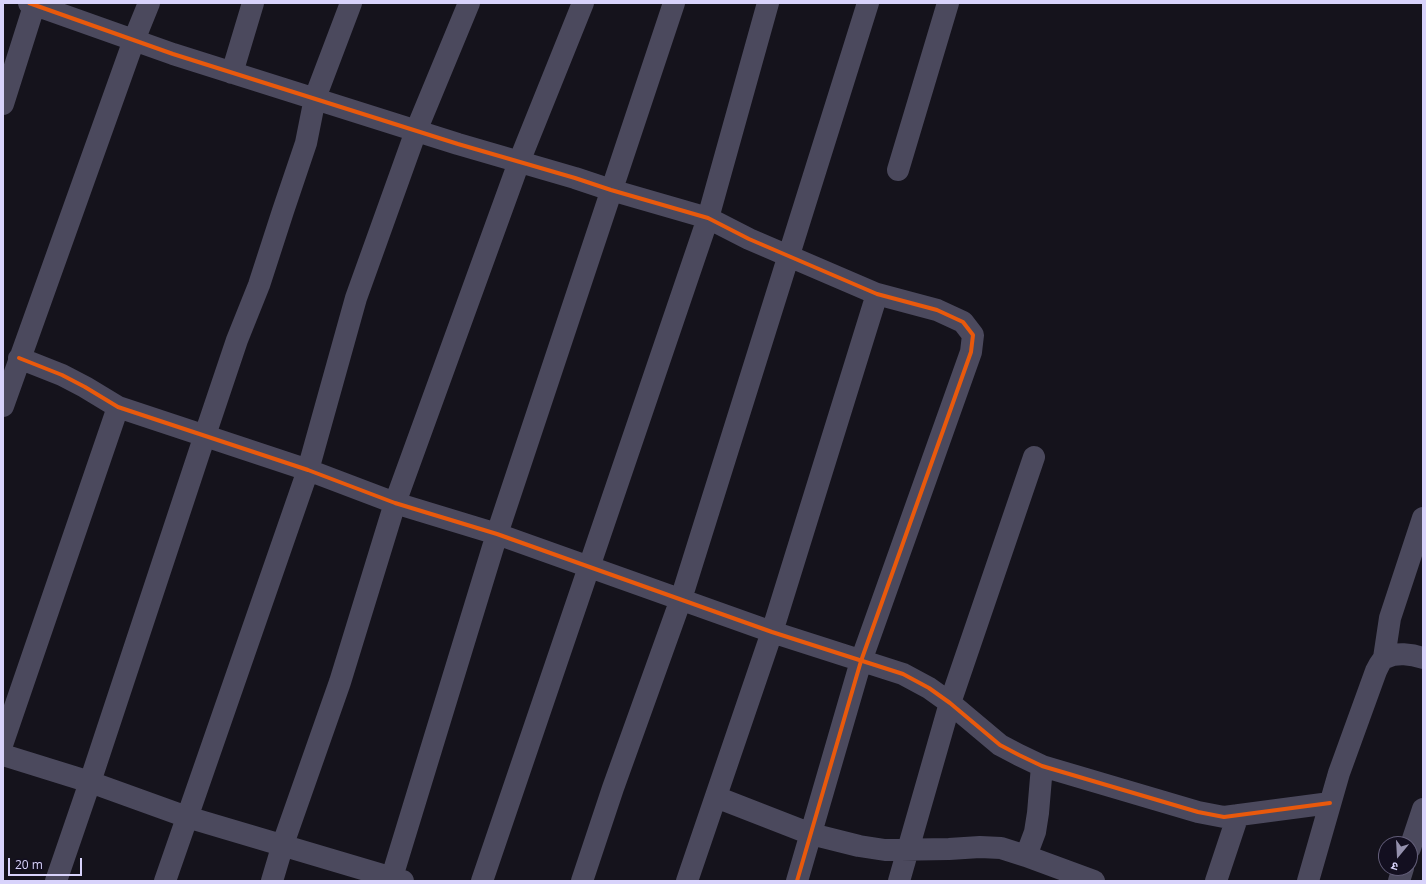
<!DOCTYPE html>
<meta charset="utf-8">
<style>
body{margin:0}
#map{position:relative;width:1426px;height:884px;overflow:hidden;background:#15131c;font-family:"Open Sans","Noto Sans Devanagari",sans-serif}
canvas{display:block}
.frame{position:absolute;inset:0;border:4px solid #d8d3fb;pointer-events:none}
.north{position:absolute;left:1378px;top:836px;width:40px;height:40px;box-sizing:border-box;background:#130f20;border:1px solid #625d78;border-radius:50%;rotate:198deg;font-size:11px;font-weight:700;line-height:16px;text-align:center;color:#d8d3fb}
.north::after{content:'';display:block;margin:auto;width:14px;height:18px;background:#9490ad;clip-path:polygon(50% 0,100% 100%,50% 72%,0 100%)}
.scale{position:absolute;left:8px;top:858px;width:74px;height:18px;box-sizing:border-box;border:2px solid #d8d3fb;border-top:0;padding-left:5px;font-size:12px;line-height:14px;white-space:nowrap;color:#d8d3fb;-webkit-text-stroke:3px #130f20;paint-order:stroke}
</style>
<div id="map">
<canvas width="1426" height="884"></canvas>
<div class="frame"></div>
<div class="north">उ</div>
<div class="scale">20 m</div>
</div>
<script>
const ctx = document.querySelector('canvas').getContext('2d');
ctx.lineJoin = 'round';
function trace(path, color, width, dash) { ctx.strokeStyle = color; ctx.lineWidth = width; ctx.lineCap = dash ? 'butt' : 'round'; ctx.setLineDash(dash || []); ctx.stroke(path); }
const minor = new Path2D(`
 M29,3L173,54L458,144L575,178L611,190L708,218L749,239L877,294L937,310L963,322L973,335L971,352L861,661L797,881
 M232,73L253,3
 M3,104L35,3
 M898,170L948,3
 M19,358L62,375L85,387L118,407L308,470L395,503L497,534L772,632L903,674L929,688L950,703L1000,745L1019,755L1042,766L1198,812L1224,817L1330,803
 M3,406L134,40L149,3
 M1384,658L1390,618L1423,518
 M3,742L118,407
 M3,755L90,782L187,817L403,881
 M716,797L811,834L859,846L885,850L949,849L980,847L1001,848L1026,856L1094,881
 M1410,848L1423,809
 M1026,856L1035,832L1038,813L1042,766
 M392,877L497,534L674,3
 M56,881L90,782L205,435L237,340L259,285L283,211L306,143L315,98L351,3
 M165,881L308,470L356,298L416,131L469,3
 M272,881L283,844L340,682L395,503L519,162L583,3
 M482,881L708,218L768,3
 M582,881L613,788L681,599L868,3
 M687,881L772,632L877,294
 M899,881L950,703L1034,457
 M1216,881L1238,815
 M1308,881L1339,773L1376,671C1378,667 1381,660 1385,658C1396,652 1412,654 1423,658
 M1399,881L1403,868`);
const cycleway = new Path2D(`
 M29,3L173,54L458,144L575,178L611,190L708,218L749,239L877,294L937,310L963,322L973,335L971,352L861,661L797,881
 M19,358L62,375L85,387L118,407L308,470L395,503L497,534L772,632L903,674L929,688L950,703L1000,745L1019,755L1042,766L1198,812L1224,817L1330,803`);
trace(minor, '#4b495d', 22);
trace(cycleway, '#e8590c', 4);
</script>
